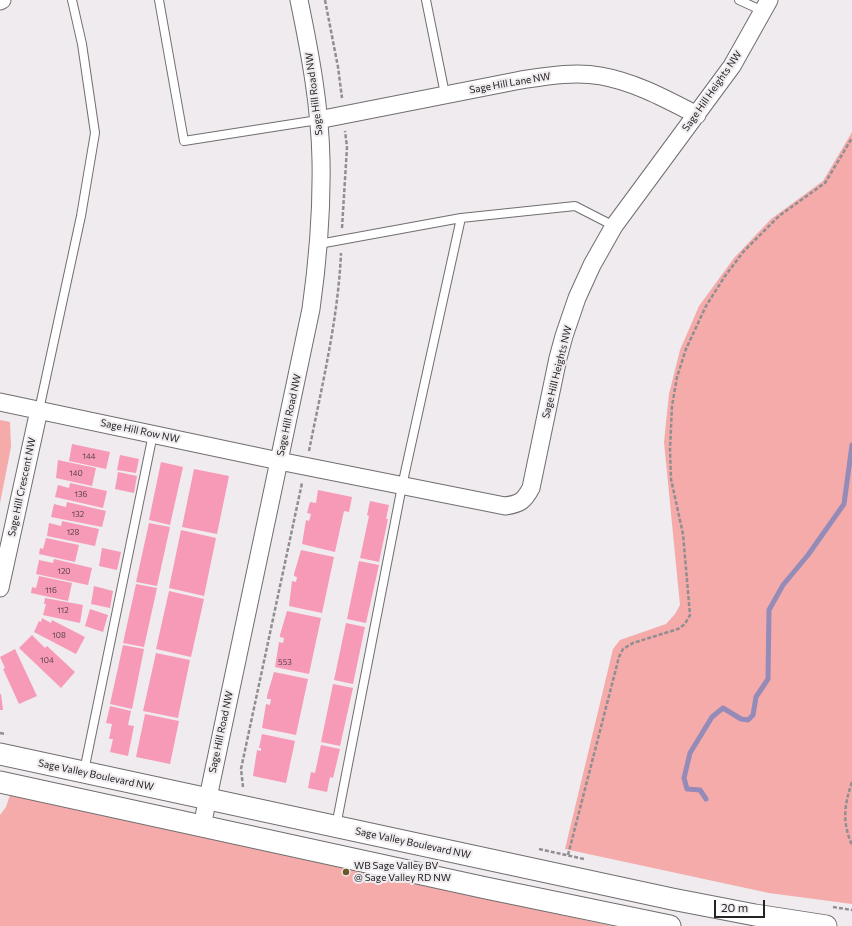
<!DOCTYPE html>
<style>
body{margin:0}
#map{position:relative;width:852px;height:926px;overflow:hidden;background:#efebee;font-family:Commissioner,sans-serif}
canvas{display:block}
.scale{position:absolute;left:714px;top:900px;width:51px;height:18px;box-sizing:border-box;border:2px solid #252425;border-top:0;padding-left:5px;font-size:12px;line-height:14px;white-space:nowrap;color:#252425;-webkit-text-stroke:3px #efebee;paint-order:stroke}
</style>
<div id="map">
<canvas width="852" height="926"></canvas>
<div class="scale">20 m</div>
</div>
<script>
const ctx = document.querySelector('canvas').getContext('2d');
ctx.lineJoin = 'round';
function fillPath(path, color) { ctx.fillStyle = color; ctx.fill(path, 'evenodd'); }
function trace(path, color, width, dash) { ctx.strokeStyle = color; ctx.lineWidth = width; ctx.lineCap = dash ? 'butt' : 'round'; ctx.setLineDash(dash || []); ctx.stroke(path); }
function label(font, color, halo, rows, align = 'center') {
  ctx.font = font + ' Commissioner,sans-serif'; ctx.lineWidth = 4; ctx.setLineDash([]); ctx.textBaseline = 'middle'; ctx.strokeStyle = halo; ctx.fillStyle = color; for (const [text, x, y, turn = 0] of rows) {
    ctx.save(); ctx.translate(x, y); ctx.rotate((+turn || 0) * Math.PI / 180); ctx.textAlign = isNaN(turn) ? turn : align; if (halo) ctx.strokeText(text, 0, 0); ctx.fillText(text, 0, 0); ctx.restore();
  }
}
const green = new Path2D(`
 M852,132V904L769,893L565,849L613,649L620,640L666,624L675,614L680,605L664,442L669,394L680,350L699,306L734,258L771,219L823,181Z
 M0,420L10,422L11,447L0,503Z
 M10,795L612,926H0V815L6,807Z`);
const stream = new Path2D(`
 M706,799L700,790L687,789L684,778L690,753L712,717L723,708L741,719L748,720L753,715L756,697L768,679L769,610L783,585L808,555L844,504L852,445`);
const building = new Path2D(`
 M72,444L110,452L106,469L69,461Z
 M120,455L139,459L136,473L117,470Z
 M58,460L96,468L92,486L56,478Z
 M161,462L183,467L170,525L149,520Z
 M194,469L229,476L217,534L182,527Z
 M118,472L137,476L134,493L115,489Z
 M70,483L107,491L103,508L55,497L58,485L69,488Z
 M318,490L352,497L349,512L344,511L335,552L302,544L306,520L309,521L311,514L307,513L310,502L316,503Z
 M370,501L389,505L386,519H388L379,562L360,558L369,516L367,515Z
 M67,502L106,511L102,527L51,517L54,504L66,507Z
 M62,521L99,529L95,546L47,536L49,523L61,526Z
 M149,523L170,527L157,586L136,582Z
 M181,530L216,538L204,596L169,588Z
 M46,538L79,545L75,562L39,554L40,548L43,549Z
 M102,548L121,552L117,570L99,566Z
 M301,550L334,557L322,613L289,606L292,581L296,582L297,577L294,576V574Z
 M54,559L92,568L88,585L36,574L39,560L53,563Z
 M359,561L379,565L366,623L347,619Z
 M39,576L72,583L68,601L31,593L32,587L36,588Z
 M136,584L157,588L144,647L123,643Z
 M94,586L113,591L110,608L91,604Z
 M169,591L204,599L191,657L156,649Z
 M45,598L83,605L80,623L43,615L46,604H44Z
 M90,609L108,615L103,632L85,626Z
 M287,611L321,618L309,674L275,667L279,642L283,643L284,638L280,637V635Z
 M42,618L51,623L52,620L85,637L76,654L34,632L39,621L41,622Z
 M346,623L365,627L353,684L334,680Z
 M32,635L45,648L47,646L75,672L61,688L19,648Z
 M123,645L144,649L132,709L110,704Z
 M15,649L37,696L19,704L3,669L5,668L0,657Z
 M156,653L190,660L178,718L143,711Z
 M274,672L308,679L296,735L262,728L266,704L270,705L271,699H267V696Z
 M333,684L353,688L340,746L321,742Z
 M0,694H1L3,710H0Z
 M110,706L131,711L128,725L134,726L128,756L110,752L113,739H109L112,724L106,723Z
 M145,714L179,721L170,764L136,757Z
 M262,734L295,741L286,783L253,776L257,750L261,751V748H259Z
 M321,745L340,749L333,778L330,777L327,792L308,788L311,772L315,773Z`);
const path = new Path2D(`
 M325,0L338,67L342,98
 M342,228L347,147L345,131
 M309,451C322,385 338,320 341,253
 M0,733L6,734
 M852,782C844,806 842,822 852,845
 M243,787L241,769L302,483
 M539,849L584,859
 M568,855L619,657L623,649L633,643L678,629L685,624L690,615L683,534L671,479L670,449L672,406L677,377L686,349L706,306L725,276L744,251L779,216L825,183L852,138
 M833,907L852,910`);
const service = new Path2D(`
 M159,0L184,141L318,120
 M426,0L445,94
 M739,0L763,11
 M319,244L461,218L575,206L614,226
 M39,410L81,216L95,133L82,44L72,0
 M84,771L153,434
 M336,826L402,486L461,218`);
const minor = new Path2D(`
 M0,1L2,0
 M318,120L521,80C547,76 575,71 601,76C635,82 666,99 697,115
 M0,402L279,461L505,506C520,504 524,501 531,488L558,358L564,336L577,298L592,265L614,226L732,66L769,0
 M0,588L39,410
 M202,826L311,309C318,259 322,210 321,160C320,106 310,53 299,0`);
const tertiary = new Path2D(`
 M0,754L672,899L755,915L826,926
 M0,782L486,888L670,926`);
const markers = [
 [346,872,4,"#6c5827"]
];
const numberNames = [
 ["144",89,456],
 ["140",76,473],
 ["136",81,494],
 ["132",78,514],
 ["128",73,532],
 ["120",64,571],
 ["116",51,590],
 ["112",63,610],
 ["108",59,635],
 ["104",47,660],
 ["553",285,662]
];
const streetNames = [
 ["Sage Hill Lane NW",510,83,-10],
 ["Sage Hill Heights NW",712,91,-55],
 ["Sage Hill Road NW",314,94,-97],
 ["Sage Hill Heights NW",557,372,-76],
 ["Sage Hill Road NW",289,415,-78],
 ["Sage Hill Row NW",140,431,12],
 ["Sage Hill Crescent NW",22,487,-78],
 ["Sage Hill Road NW",221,732,-78],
 ["Sage Valley Boulevard NW",96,775,12],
 ["Sage Valley Boulevard NW",413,843,12]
];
const poiNames = [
 ["WB Sage Valley BV",354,866],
 ["@ Sage Valley RD NW",354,878]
];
fillPath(green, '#f4aba9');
trace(stream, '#958bb9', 5);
fillPath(building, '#f79ab8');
trace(service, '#716e70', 10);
trace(minor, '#716e70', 19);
trace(tertiary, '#716e70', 23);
trace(path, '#908e90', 2.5, [4, 2]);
trace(service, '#fff', 8);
trace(minor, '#fff', 17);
trace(tertiary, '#fff', 21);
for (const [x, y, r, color] of markers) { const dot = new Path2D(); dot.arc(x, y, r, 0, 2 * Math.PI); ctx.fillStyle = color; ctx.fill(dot); trace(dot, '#efebee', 1.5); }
label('8px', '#5a424a', null, numberNames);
label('10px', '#252425', '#efebee', streetNames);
label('10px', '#252425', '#efebee', poiNames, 'left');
</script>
